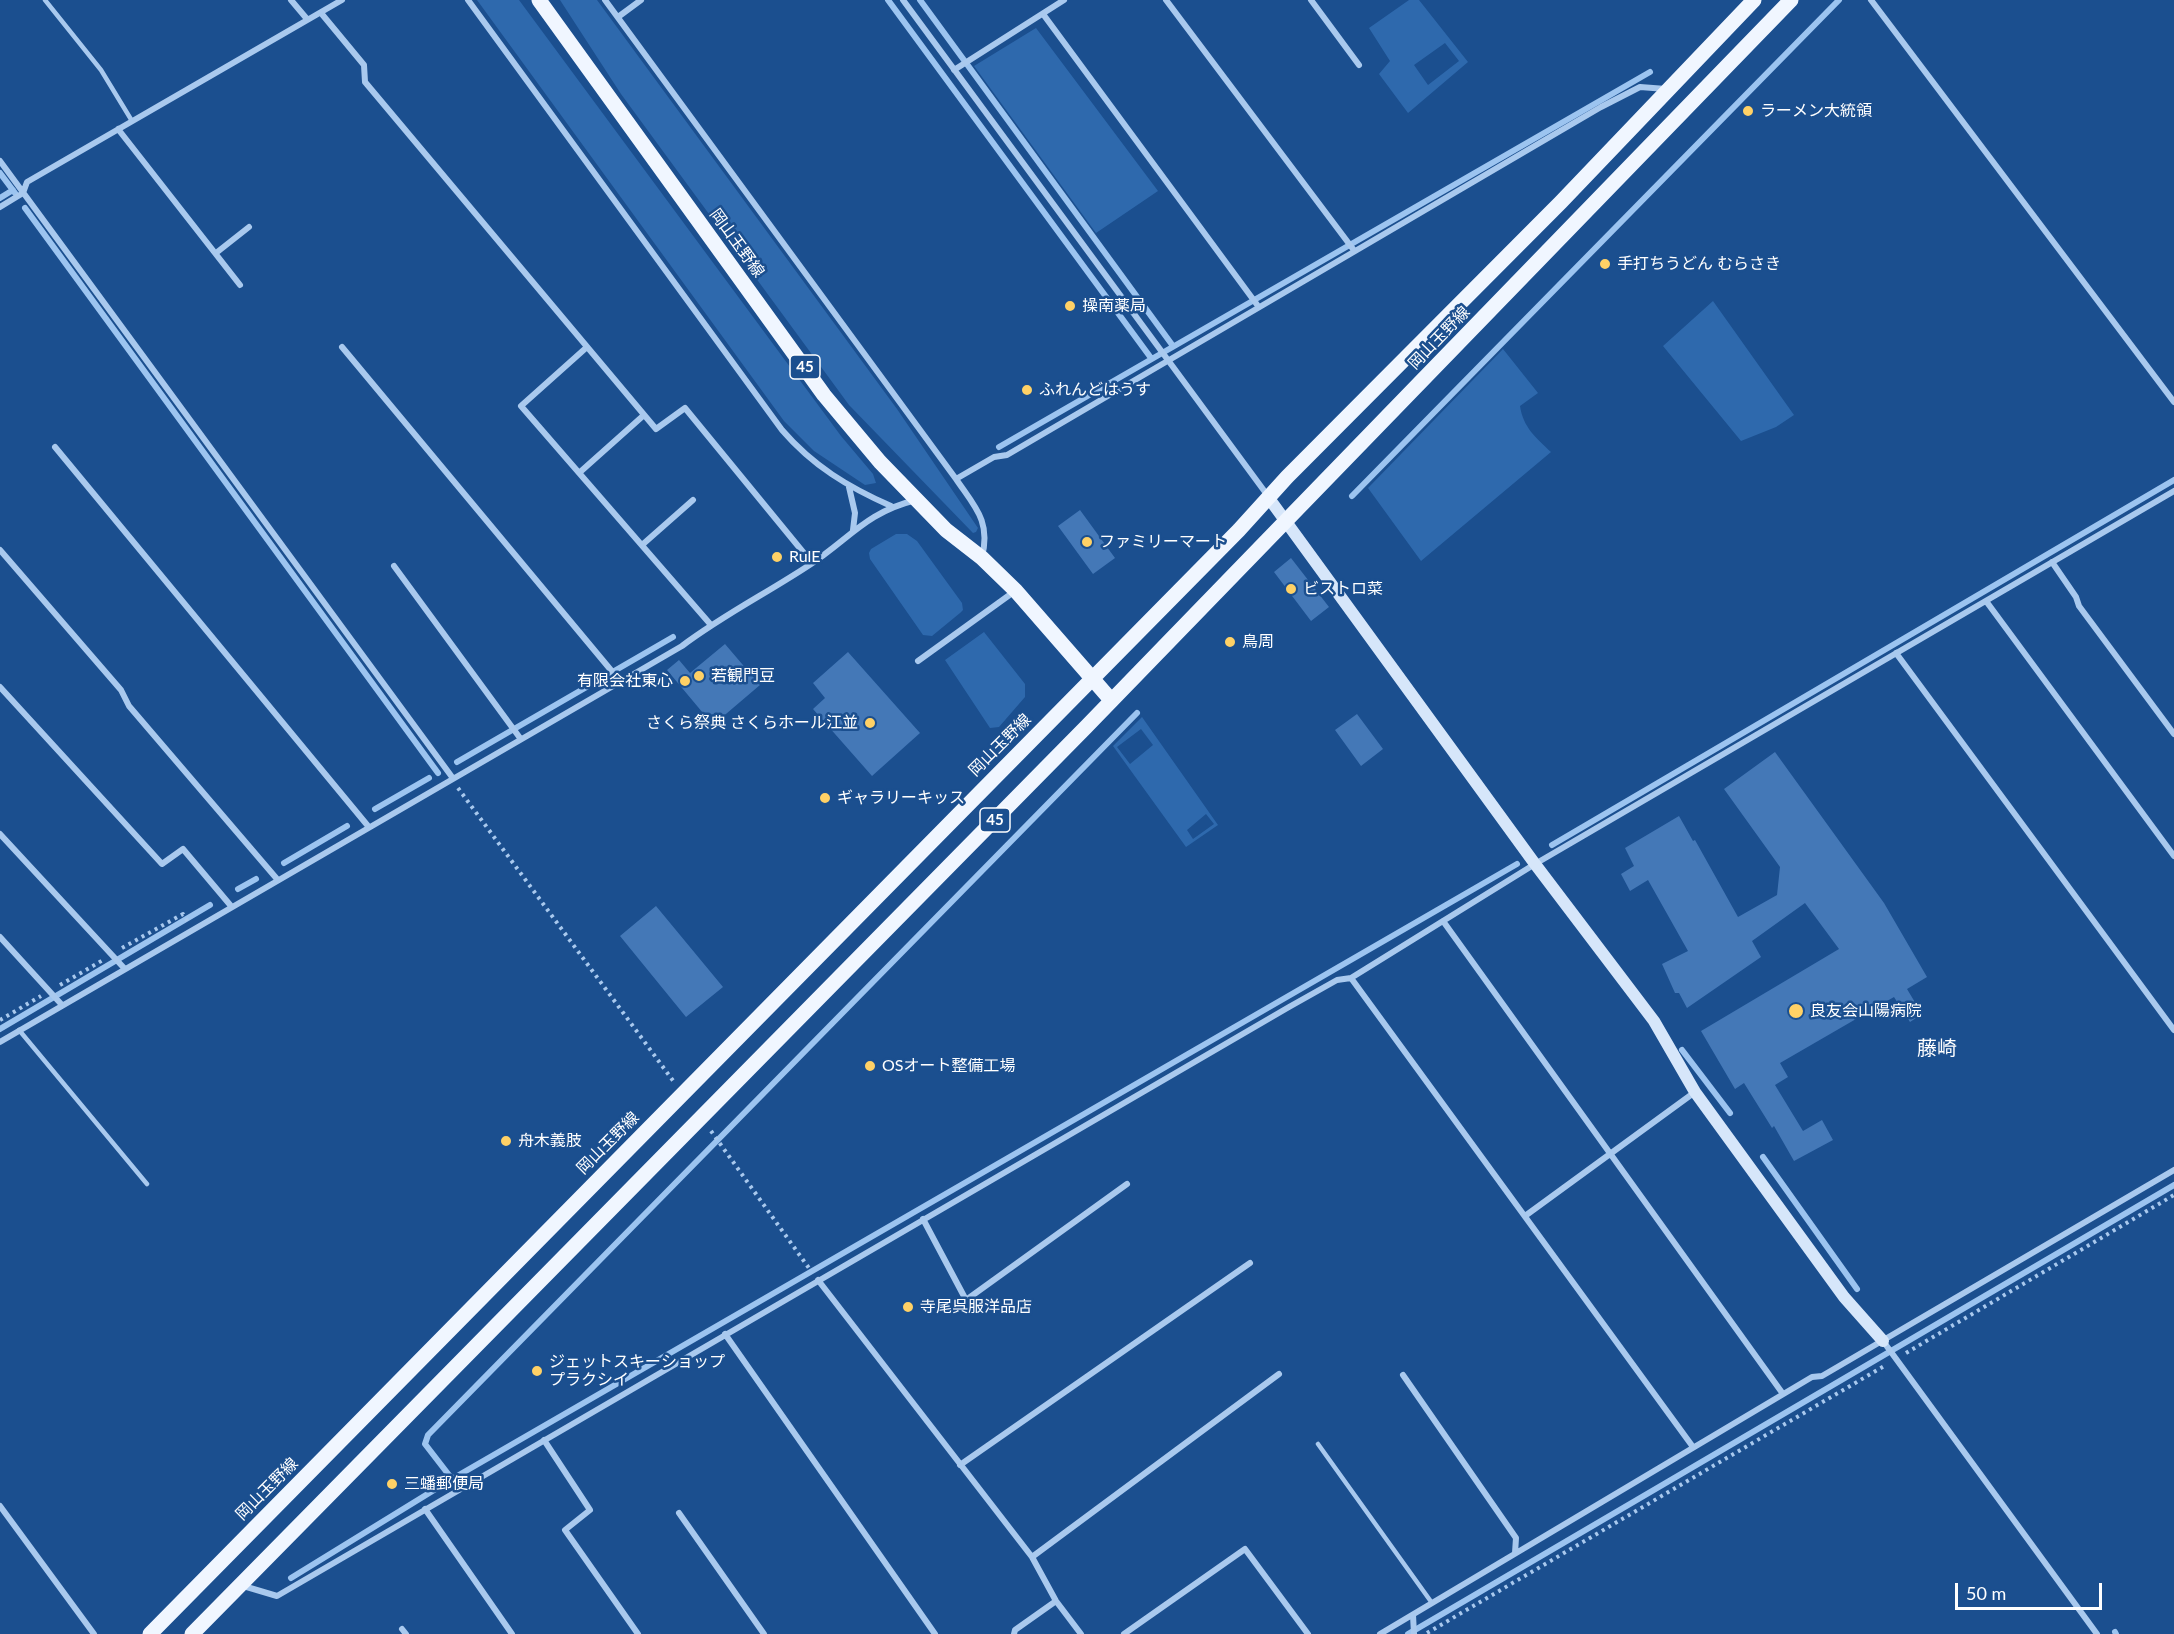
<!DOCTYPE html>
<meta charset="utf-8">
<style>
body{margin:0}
#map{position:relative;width:2174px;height:1634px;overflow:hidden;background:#1b4f8f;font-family:Lato,sans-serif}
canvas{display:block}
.scale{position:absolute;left:1955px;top:1583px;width:147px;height:27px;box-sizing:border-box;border:3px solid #fff;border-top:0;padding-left:8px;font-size:18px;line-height:21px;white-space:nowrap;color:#fff;-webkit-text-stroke:4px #1b4f8f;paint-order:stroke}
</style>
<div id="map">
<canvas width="2174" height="1634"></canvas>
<div class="scale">50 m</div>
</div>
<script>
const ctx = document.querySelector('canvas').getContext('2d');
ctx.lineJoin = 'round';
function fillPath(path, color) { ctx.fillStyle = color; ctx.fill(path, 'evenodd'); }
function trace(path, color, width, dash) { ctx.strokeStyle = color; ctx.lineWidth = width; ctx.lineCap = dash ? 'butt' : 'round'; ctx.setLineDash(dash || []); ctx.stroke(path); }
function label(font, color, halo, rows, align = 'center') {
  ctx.font = font + ' Lato,"Noto Sans JP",sans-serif'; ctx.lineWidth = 5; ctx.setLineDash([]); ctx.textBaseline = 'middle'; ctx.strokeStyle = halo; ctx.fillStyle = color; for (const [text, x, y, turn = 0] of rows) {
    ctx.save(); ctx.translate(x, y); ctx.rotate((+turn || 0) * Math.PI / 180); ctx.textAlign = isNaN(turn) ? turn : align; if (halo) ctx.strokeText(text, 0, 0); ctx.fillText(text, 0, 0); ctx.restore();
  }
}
const green = new Path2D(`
 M477,0H519L841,436L873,474L876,483L865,485L814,451L784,421Z
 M560,0H597L897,409L978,528L976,532L973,533L849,405L621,94Z
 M1409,0H1419L1468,62L1408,113L1379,74L1390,61L1369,28ZM1445,43L1459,61L1428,85L1414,65Z
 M1036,28L1158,191L1096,233L974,66Z
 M1713,301L1794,415L1776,427L1741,441L1663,346Z
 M1503,349L1538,393L1520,406C1523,427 1536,438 1551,452L1421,561L1368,488Z
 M896,534H907L917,541L962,603L963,610L960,613L932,636L923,635L870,559L869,553L871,549Z
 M984,632L1025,684V697L999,727L990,728L945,660Z
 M1142,717L1218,825L1186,847L1113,746ZM1141,729L1153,745L1130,764L1117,747ZM1206,814L1214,824L1193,839L1187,830Z`);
const stream = new Path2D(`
 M888,0L1151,358
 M920,0L1173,346
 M0,173L15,193
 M0,198L13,190
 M25,208L438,773
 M999,447L1650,72
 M1352,496L1839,0
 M457,762L673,637
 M375,809L429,778
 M1552,845L2174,480
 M284,863L347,826
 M238,889L256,879
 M0,1029L210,905
 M1682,1050L1730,1113
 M1763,1157L1857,1289
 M452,1479L425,1444L428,1435L1137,713
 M291,1578L452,1479L1517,864
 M2115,1632L2116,1634
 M1408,1634L2174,1185`);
const building = new Path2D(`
 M1080,510L1115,558L1093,574L1058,526Z
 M1291,558L1329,607L1311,621L1274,572Z
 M725,644L760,685L713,725L667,670L679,660L690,673Z
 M848,652L920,733L872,776L813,709L825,698L813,683Z
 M1357,714L1383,749L1361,766L1335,730Z
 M1775,752L1884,903L1927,977L1907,989L1922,1014L1910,1022L1894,997L1780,1063L1788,1077L1775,1085L1803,1131L1822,1120L1833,1140L1794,1161L1774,1126L1772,1128L1744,1083L1735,1089L1701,1031L1839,949L1805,903L1752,941L1761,957L1687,1008L1679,993H1675L1662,964L1688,951L1648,880L1630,891L1621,874L1634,866L1625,848L1679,816L1693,841L1695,840L1738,917L1777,895L1780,867L1724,789Z
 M656,906L723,987L686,1017L620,936Z`);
const path = new Path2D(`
 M458,788L674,1082
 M122,948L183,914L188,922
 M60,985L103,960
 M0,1020L41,996
 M711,1131L811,1271
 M1906,1353L2174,1195
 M1427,1633L1886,1365`);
const lane = new Path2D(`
 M45,0L101,70L132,121
 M19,1030L147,1184
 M1318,1444L1432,1603`);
const street = new Path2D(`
 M291,0L307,19
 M468,0L782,430C813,466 848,487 891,506
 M605,0L956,479C975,507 991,521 982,557
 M903,0L1268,496
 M1166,0L1353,249
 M1311,0L1359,65
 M1871,0L2174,402
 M321,13L364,65L365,82L656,429L685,408L812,563
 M1043,14L1258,306
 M618,17L641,0
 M954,70L1064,0
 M118,129L240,285
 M0,161L452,777
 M0,207L23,193L27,182L342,0
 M216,253L249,227
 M342,347L620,681
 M587,347L521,406L711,625
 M55,447L368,826
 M579,473L644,415
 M956,479L994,457L1007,455L1601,107L1640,87L1666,89
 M849,487L855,513L853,530
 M642,545L693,500
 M0,550L121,690L129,706L277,879
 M2052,562L2076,597L2079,606L2174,734
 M394,566L520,738
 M1986,601L2174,856
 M1896,653L2174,1030
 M918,661L1015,591
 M0,687L162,864L183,849L231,906
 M0,834L124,968
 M1443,921L1783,1394
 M0,937L62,1005
 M1351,978L1693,1447
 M0,1042L682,646C723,615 769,592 811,564C850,538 867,512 916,500
 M1525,1216L1695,1092
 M923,1219L966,1300L1127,1184
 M818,1280L1032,1557L1056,1601L1081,1634
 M725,1334L935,1634
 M1883,1341L2097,1634
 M1403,1375L1516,1538L1515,1553
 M544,1440L590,1510L565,1530L638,1634
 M960,1465L1250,1263
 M0,1506L94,1634
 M425,1509L512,1634
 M679,1513L764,1634
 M1032,1557L1279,1374
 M240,1585L277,1596L1289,1007L1337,980L1351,978L1535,864L2174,491
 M1413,1615L1414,1634
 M402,1629L406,1634
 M1014,1634L1015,1630L1056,1601
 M1124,1634L1245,1549L1308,1634
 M1380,1634L1812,1377L1822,1376L2174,1170`);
const secondary = new Path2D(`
 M1268,497L1535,864L1654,1021L1695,1092L1844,1297L1883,1341`);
const primary = new Path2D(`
 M539,0L824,395L880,462L946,530L982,558L1016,591L1111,700
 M150,1634L1239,530L1287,477L1561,202L1754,0
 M192,1634L1086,727L1791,0`);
const markers = [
 [1748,111,6,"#ffd166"],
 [1605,264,6,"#ffd166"],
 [1070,306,6,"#ffd166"],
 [1027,390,6,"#ffd166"],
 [1087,542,6,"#ffd166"],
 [777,557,6,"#ffd166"],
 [1291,589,6,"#ffd166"],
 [1230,642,6,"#ffd166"],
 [699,676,6,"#ffd166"],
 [685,681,6,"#ffd166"],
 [870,723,6,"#ffd166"],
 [825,798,6,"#ffd166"],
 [1796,1011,8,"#ffd166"],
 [870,1066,6,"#ffd166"],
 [506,1141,6,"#ffd166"],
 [908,1307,6,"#ffd166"],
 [537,1371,6,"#ffd166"],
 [392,1484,6,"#ffd166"]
];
const shields = [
 [805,367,30],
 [995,820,30]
];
const shieldNames = [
 ["45",805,367],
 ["45",995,820]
];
const poiNames = [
 ["ラーメン大統領",1760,111],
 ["手打ちうどん むらさき",1617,264],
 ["操南薬局",1082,306],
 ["ふれんどはうす",1039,390],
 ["ファミリーマート",1099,542],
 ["RulE",789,557],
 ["ビストロ菜",1303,589],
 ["鳥周",1242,642],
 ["若観門豆",711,676],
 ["有限会社東心",673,681,"right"],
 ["さくら祭典 さくらホール江並",858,723,"right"],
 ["ギャラリーキッス",837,798],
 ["良友会山陽病院",1810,1011],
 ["OSオート整備工場",882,1066],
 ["舟木義肢",518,1141],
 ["寺尾呉服洋品店",920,1307],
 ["ジェットスキーショップ",549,1362],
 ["プラクシイ",549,1380],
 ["三蟠郵便局",404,1484]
];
const streetNames = [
 ["岡山玉野線",737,243,54],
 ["岡山玉野線",1439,338,-46],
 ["岡山玉野線",1000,745,-45],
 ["岡山玉野線",608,1143,-45],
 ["岡山玉野線",267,1489,-45]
];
const quarterNames = [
 ["藤崎",1937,1049]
];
fillPath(green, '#2e69ad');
trace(stream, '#9cc4f0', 6);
fillPath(building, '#4478b7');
trace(path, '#a9c9ee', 4, [3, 4.5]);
trace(lane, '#a9c9ee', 4.5);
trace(street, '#a9c9ee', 6);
trace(secondary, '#d6e6fa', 12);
trace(primary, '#f0f6ff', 15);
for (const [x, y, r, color] of markers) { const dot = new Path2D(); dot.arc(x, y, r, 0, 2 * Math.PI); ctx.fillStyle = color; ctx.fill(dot); trace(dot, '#1b4f8f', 2); }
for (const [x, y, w] of shields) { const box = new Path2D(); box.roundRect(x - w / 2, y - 12, w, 24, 4.5); ctx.fillStyle = '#1b4f8f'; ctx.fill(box); trace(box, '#fff', 1.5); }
label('bold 15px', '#fff', null, shieldNames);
label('16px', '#fff', '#1b4f8f', poiNames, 'left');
label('16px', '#fff', '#1b4f8f', streetNames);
label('20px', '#fff', '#1b4f8f', quarterNames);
</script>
